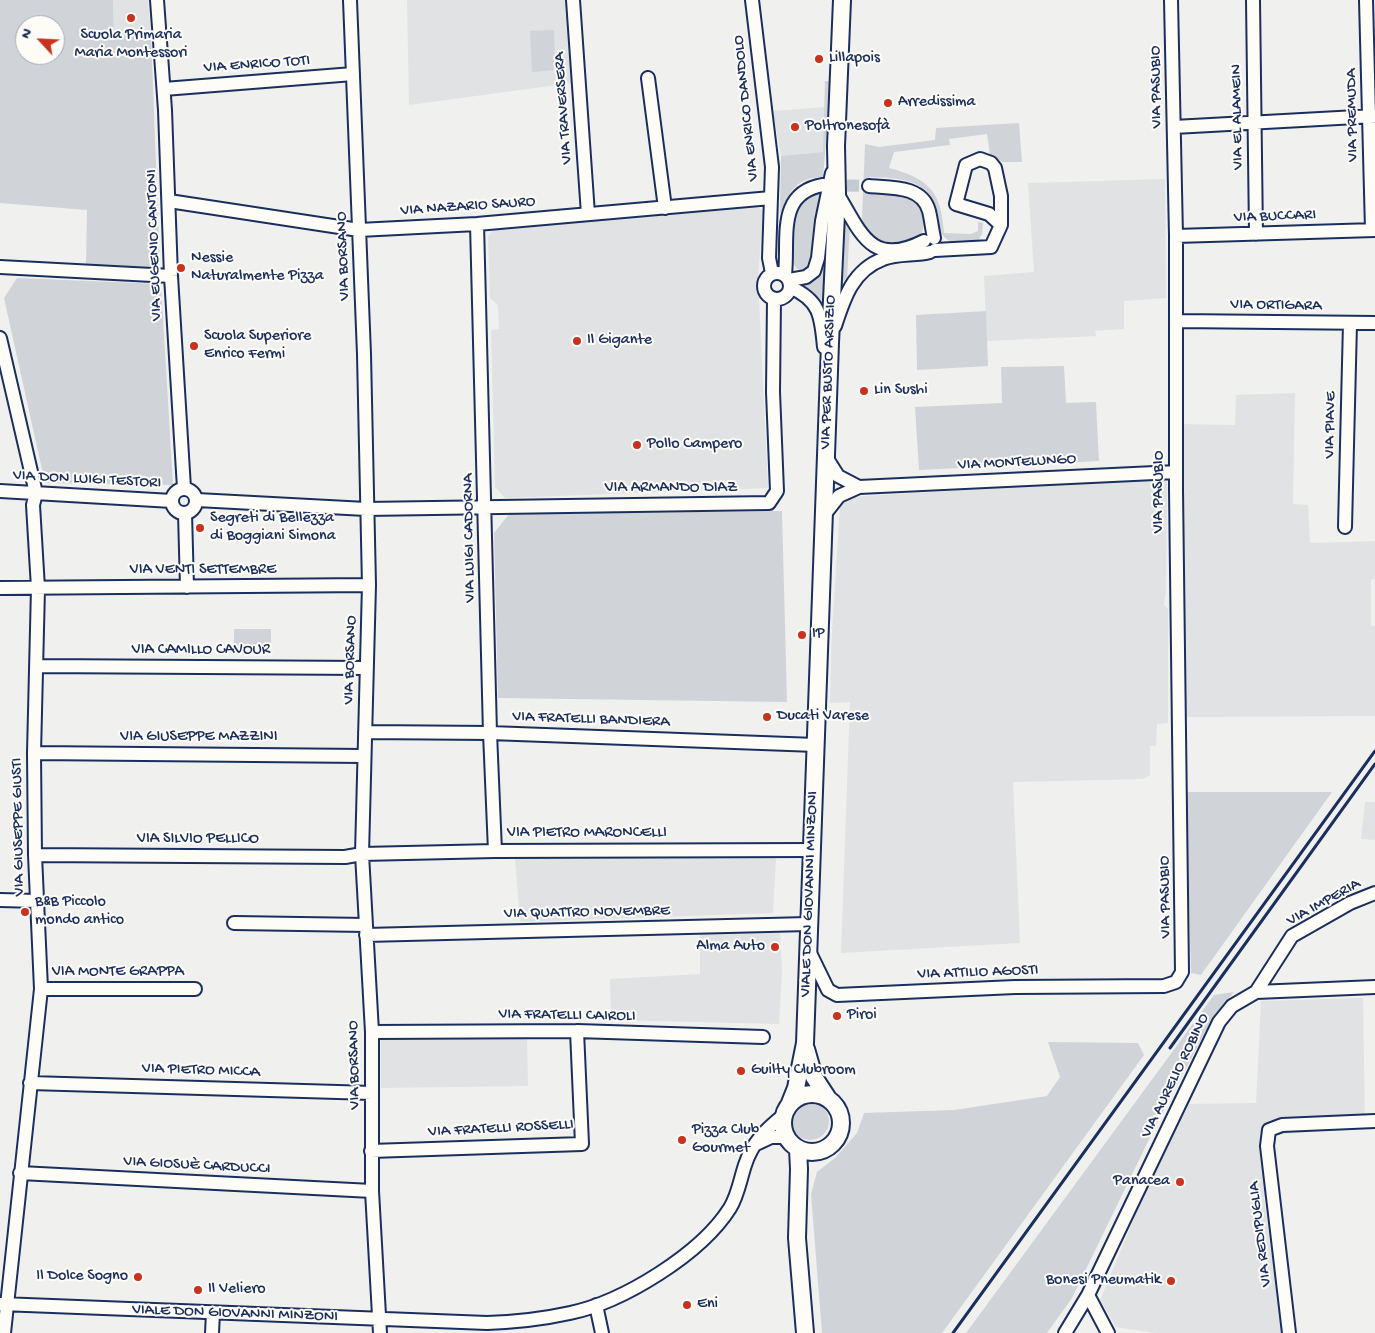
<!DOCTYPE html>
<meta charset="utf-8">
<style>
body{margin:0}
#map{position:relative;width:1375px;height:1333px;overflow:hidden;background:#f0f0ee;font-family:"Gochi Hand",sans-serif}
canvas{display:block}
.north{position:absolute;left:15px;top:15px;width:50px;height:50px;box-sizing:border-box;background:#fdfcf7;border:1px solid #a3aaba;border-radius:50%;rotate:295deg;font-size:14px;font-weight:700;line-height:20px;text-align:center;color:#1b2f5e}
.north::after{content:'';display:block;margin:auto;width:18px;height:22px;background:#c8321e;clip-path:polygon(50% 0,100% 100%,50% 72%,0 100%)}
</style>
<div id="map">
<canvas width="1375" height="1333"></canvas>
<div class="north">N</div>
</div>
<script>
const ctx = document.querySelector('canvas').getContext('2d');
ctx.lineJoin = 'round';
function fillPath(path, color) { ctx.fillStyle = color; ctx.fill(path, 'evenodd'); }
function trace(path, color, width, dash) { ctx.strokeStyle = color; ctx.lineWidth = width; ctx.lineCap = dash ? 'butt' : 'round'; ctx.setLineDash(dash || []); ctx.stroke(path); }
function label(font, color, halo, rows, align = 'center') {
  ctx.font = font + ' "Gochi Hand",sans-serif'; ctx.lineWidth = 4; ctx.setLineDash([]); ctx.textBaseline = 'middle'; ctx.strokeStyle = halo; ctx.fillStyle = color; for (const [text, x, y, turn = 0] of rows) {
    ctx.save(); ctx.translate(x, y); ctx.rotate((+turn || 0) * Math.PI / 180); ctx.textAlign = isNaN(turn) ? turn : align; if (halo) ctx.strokeText(text, 0, 0); ctx.fillText(text, 0, 0); ctx.restore();
  }
}
const built = new Path2D(`
 M113,0H148L151,35H114Z
 M407,0H568L572,83L409,105Z
 M826,107L823,152L781,156L773,111Z
 M1165,179L1166,298L1124,301V329L1095,331L1096,336L987,341L984,276L1034,272L1028,183Z
 M756,207L763,210L758,278L768,488L505,498L495,487L491,330L499,329L498,305L490,298L488,236L494,229L547,224Z
 M1295,393L1293,504L1308,505L1310,543L1375,541V579L1371,580V626H1375V716L1184,717L1178,424L1235,425L1236,395Z
 M1159,478L1167,482L1166,592L1164,605L1168,609V723L1157,724L1156,746H1150V775L1143,779L1013,782L1020,943L841,953L850,702L830,703L832,630L840,507L850,497Z
 M1365,802H1375V840L1361,839Z
 M515,858H776L773,913L520,922Z
 M772,929L780,932L782,972L779,1024L611,1020L610,979L700,974V933Z
 M1363,998L1365,1127L1274,1135L1280,1196L1264,1197L1282,1333H1155L1116,1327L1100,1300L1140,1204L1189,1104L1256,1103L1261,1001Z
 M527,1036L528,1086L381,1088V1039Z`);
const green = new Path2D(`
 M0,0H113L114,35H151L160,268L86,265L87,210L0,203ZM25,25H55V55H25Z
 M554,30L555,70L532,72L530,31Z
 M825,81H831L823,177C797,177 787,193 780,215L781,156L823,152Z
 M1019,123L1022,162H1003L990,155L987,134L949,139L950,145L894,152L889,168C930,179 941,192 944,233L971,234L978,231V222L983,223L982,234L977,242C956,246 944,244 935,222L939,221C933,179 904,178 869,177L868,190C881,192 899,192 911,197C927,203 929,235 913,243C905,246 893,246 885,247L864,229L862,219L865,144L879,147L935,140L936,128Z
 M812,193H822L814,254L810,264L802,270L797,269L793,263L795,212L799,204Z
 M841,219L850,226L847,278L838,286Z
 M826,235L823,306L811,292L801,285C822,279 822,253 826,235Z
 M17,278L161,284L173,485L45,483L4,298Z
 M986,311L988,366L917,370L916,315Z
 M1064,366L1066,403L1096,402L1099,461L919,470L915,407L1002,403L1001,367Z
 M782,511L787,702L498,698L494,533L509,514Z
 M234,629H271V647H234Z
 M1186,792H1332L1201,975L1191,973Z
 M1234,992L1213,1017L1156,1125L1072,1298L1047,1333H966L1214,995Z
 M1048,1042L1138,1043L1144,1055L942,1333H822L811,1194L817,1172L835,1158L857,1133L864,1113L954,1110L1047,1096L1060,1077Z
 M791 1121a19 19 0 1 1 38 0a19 19 0 1 1-38 0Z`);
const minorTunnel = new Path2D(`
 M829,185L869,186`);
const minor = new Path2D(`
 M157,0L165,110L171,276L184,488
 M350,0L364,354L369,585L362,854L372,1032V1191L380,1333
 M573,0L588,214
 M752,0L772,167L769,258L772,273
 M1253,0L1256,234
 M1366,0L1372,230
 M648,78L665,208
 M164,89L353,74
 M1174,127L1375,116
 M869,186C890,188 922,185 929,211C931,219 932,229 934,238
 M837,193C861,233 871,268 924,241
 M169,201L359,230L477,224L771,198
 M477,224L490,733L495,851
 M1176,236L1375,230
 M935,250L991,247L1001,225V196L995,168L991,163L980,159L966,165L956,204L989,214L1001,225
 M0,267L171,276
 M764 286a13 13 0 1 1 26 0a13 13 0 1 1-26 0Z
 M785,275C789,238 776,193 823,185
 M789,280L806,277L814,271L818,258L822,221L832,173
 M790,287C821,301 821,317 824,347
 M1177,321L1375,323
 M835,326C844,298 853,270 883,259C898,253 915,256 930,252
 M0,338L36,493L33,505L38,588L34,753L35,855L41,989L4,1333
 M826,457L838,476L859,487
 M172 501a12 12 0 1 1 24 0a12 12 0 1 1-24 0Z
 M0,491L172,501
 M197,500L366,509L769,503L777,491L773,392L774,299
 M185,513L187,587
 M824,515L839,496L859,487L1176,472
 M1345,527L1350,323
 M0,588L369,585
 M36,666L367,668
 M365,732L490,733L816,745
 M34,753L364,756
 M35,855L345,857L362,854L495,851L813,850
 M0,900L37,901
 M234,923L366,925
 M366,935L808,924
 M809,951L828,990L837,995L1015,987L1164,986L1176,982L1182,972L1176,490V236L1171,0
 M41,989H195
 M1256,992L1292,936L1350,903L1375,893
 M372,1032L577,1031L763,1037
 M30,1083L372,1093
 M756,1144L771,1137H786
 M371,1151L582,1144L577,1031
 M20,1173L372,1191
 M1,1304L487,1323C515,1322 543,1319 570,1313C623,1302 701,1254 730,1208C738,1195 740,1180 745,1165C752,1143 766,1129 784,1115
 M596,1305L602,1333
 M212,1333L213,1313
 M1065,1333L1088,1295
 M1108,1333L1088,1295L1219,1022L1232,1006L1256,992L1375,987
 M1289,1333L1267,1146L1269,1130L1282,1125L1375,1121`);
const major = new Path2D(`
 M806,1049L814,1077L827,1097
 M783 1123a29 29 0 1 1 58 0a29 29 0 1 1-58 0Z
 M790,1103L796,1088L805,1043L830,343L837,193L836,146L842,0
 M798,1149L799,1169L797,1238L805,1333`);
const rail = new Path2D(`
 M1170,1048L1375,764
 M953,1333L1375,751`);
const markers = [
 [131,18,5,"#c8321e"],
 [819,59,5,"#c8321e"],
 [888,103,5,"#c8321e"],
 [795,127,5,"#c8321e"],
 [181,268,5,"#c8321e"],
 [577,341,5,"#c8321e"],
 [194,346,5,"#c8321e"],
 [864,391,5,"#c8321e"],
 [637,445,5,"#c8321e"],
 [200,528,5,"#c8321e"],
 [802,635,5,"#c8321e"],
 [767,717,5,"#c8321e"],
 [25,912,5,"#c8321e"],
 [775,947,5,"#c8321e"],
 [837,1016,5,"#c8321e"],
 [741,1071,5,"#c8321e"],
 [682,1140,5,"#c8321e"],
 [1180,1182,5,"#c8321e"],
 [138,1277,5,"#c8321e"],
 [1171,1281,5,"#c8321e"],
 [198,1290,5,"#c8321e"],
 [687,1305,5,"#c8321e"]
];
const poiNames = [
 ["Scuola Primaria",131,36,"center"],
 ["Maria Montessori",131,54,"center"],
 ["Lillapois",829,59],
 ["Arredissima",898,103],
 ["Poltronesofà",805,127],
 ["Nessie",191,259],
 ["Naturalmente Pizza",191,277],
 ["Scuola Superiore",204,337],
 ["Enrico Fermi",204,355],
 ["Il Gigante",587,341],
 ["Lin Sushi",874,391],
 ["Pollo Campero",647,445],
 ["Segreti di Bellezza",210,519],
 ["di Boggiani Simona",210,537],
 ["IP",812,635],
 ["Ducati Varese",777,717],
 ["B&B Piccolo",35,903],
 ["mondo antico",35,921],
 ["Alma Auto",765,947,"right"],
 ["Piroi",847,1016],
 ["Guilty Clubroom",751,1071],
 ["Pizza Club",692,1131],
 ["Gourmet",692,1149],
 ["Panacea",1170,1182,"right"],
 ["Il Dolce Sogno",128,1277,"right"],
 ["Bonesi Pneumatik",1161,1281,"right"],
 ["Il Veliero",208,1290],
 ["Eni",697,1305]
];
const streetNames = [
 ["VIA ENRICO TOTI",257,65,-4],
 ["VIA PASUBIO",1157,87,-91],
 ["VIA TRAVERSERA",564,108,-94],
 ["VIA ENRICO DANDOLO",747,108,-96],
 ["VIA PREMUDA",1353,115,-91],
 ["VIA EL ALAMEIN",1238,117,-91],
 ["VIA NAZARIO SAURO",468,207,-4],
 ["VIA BUCCARI",1275,217,-2],
 ["VIA EUGENIO CANTONI",155,245,-92],
 ["VIA BORSANO",344,256,-92],
 ["VIA ORTIGARA",1276,306,1],
 ["VIA PER BUSTO ARSIZIO",829,372,-88],
 ["VIA PIAVE",1331,425,-89],
 ["VIA MONTELUNGO",1017,463,-3],
 ["VIA DON LUIGI TESTORI",87,480,3],
 ["VIA ARMANDO DIAZ",671,489],
 ["VIA PASUBIO",1160,492,-90],
 ["VIA LUIGI CADORNA",470,538,-91],
 ["VIA VENTI SETTEMBRE",203,571],
 ["VIA CAMILLO CAVOUR",201,651],
 ["VIA BORSANO",351,660,-88],
 ["VIA FRATELLI BANDIERA",591,720,2],
 ["VIA GIUSEPPE MAZZINI",199,738],
 ["VIA GIUSEPPE GIUSTI",19,827,-91],
 ["VIA PIETRO MARONCELLI",587,834],
 ["VIA SILVIO PELLICO",198,840],
 ["VIALE DON GIOVANNI MINZONI",810,894,-88],
 ["VIA PASUBIO",1166,897,-91],
 ["VIA IMPERIA",1324,903,-29],
 ["VIA QUATTRO NOVEMBRE",587,913,-1],
 ["VIA MONTE GRAPPA",118,973],
 ["VIA ATTILIO AGOSTI",978,973,-2],
 ["VIA FRATELLI CAIROLI",567,1016,1],
 ["VIA BORSANO",355,1065,-91],
 ["VIA PIETRO MICCA",201,1071,2],
 ["VIA AURELIO ROBINO",1176,1076,-64],
 ["VIA FRATELLI ROSSELLI",501,1129,-3],
 ["VIA GIOSUÈ CARDUCCI",197,1166,3],
 ["VIA REDIPUGLIA",1261,1234,-97],
 ["VIALE DON GIOVANNI MINZONI",235,1314,2]
];
fillPath(built, '#e0e2e3');
fillPath(green, '#d0d3d8');
trace(minorTunnel, '#c5c9d1', 12, [12, 6]);
trace(minor, '#1b2f5e', 16);
trace(major, '#1b2f5e', 20);
trace(minor, '#fdfcf7', 12);
trace(major, '#fdfcf7', 16);
trace(rail, '#1b2f5e', 3);
for (const [x, y, r, color] of markers) { const dot = new Path2D(); dot.arc(x, y, r, 0, 2 * Math.PI); ctx.fillStyle = color; ctx.fill(dot); trace(dot, '#fdfcf7', 2); }
label('16px', '#1b2f5e', '#fdfcf7', poiNames, 'left');
label('16px', '#1b2f5e', '#fdfcf7', streetNames);
</script>
